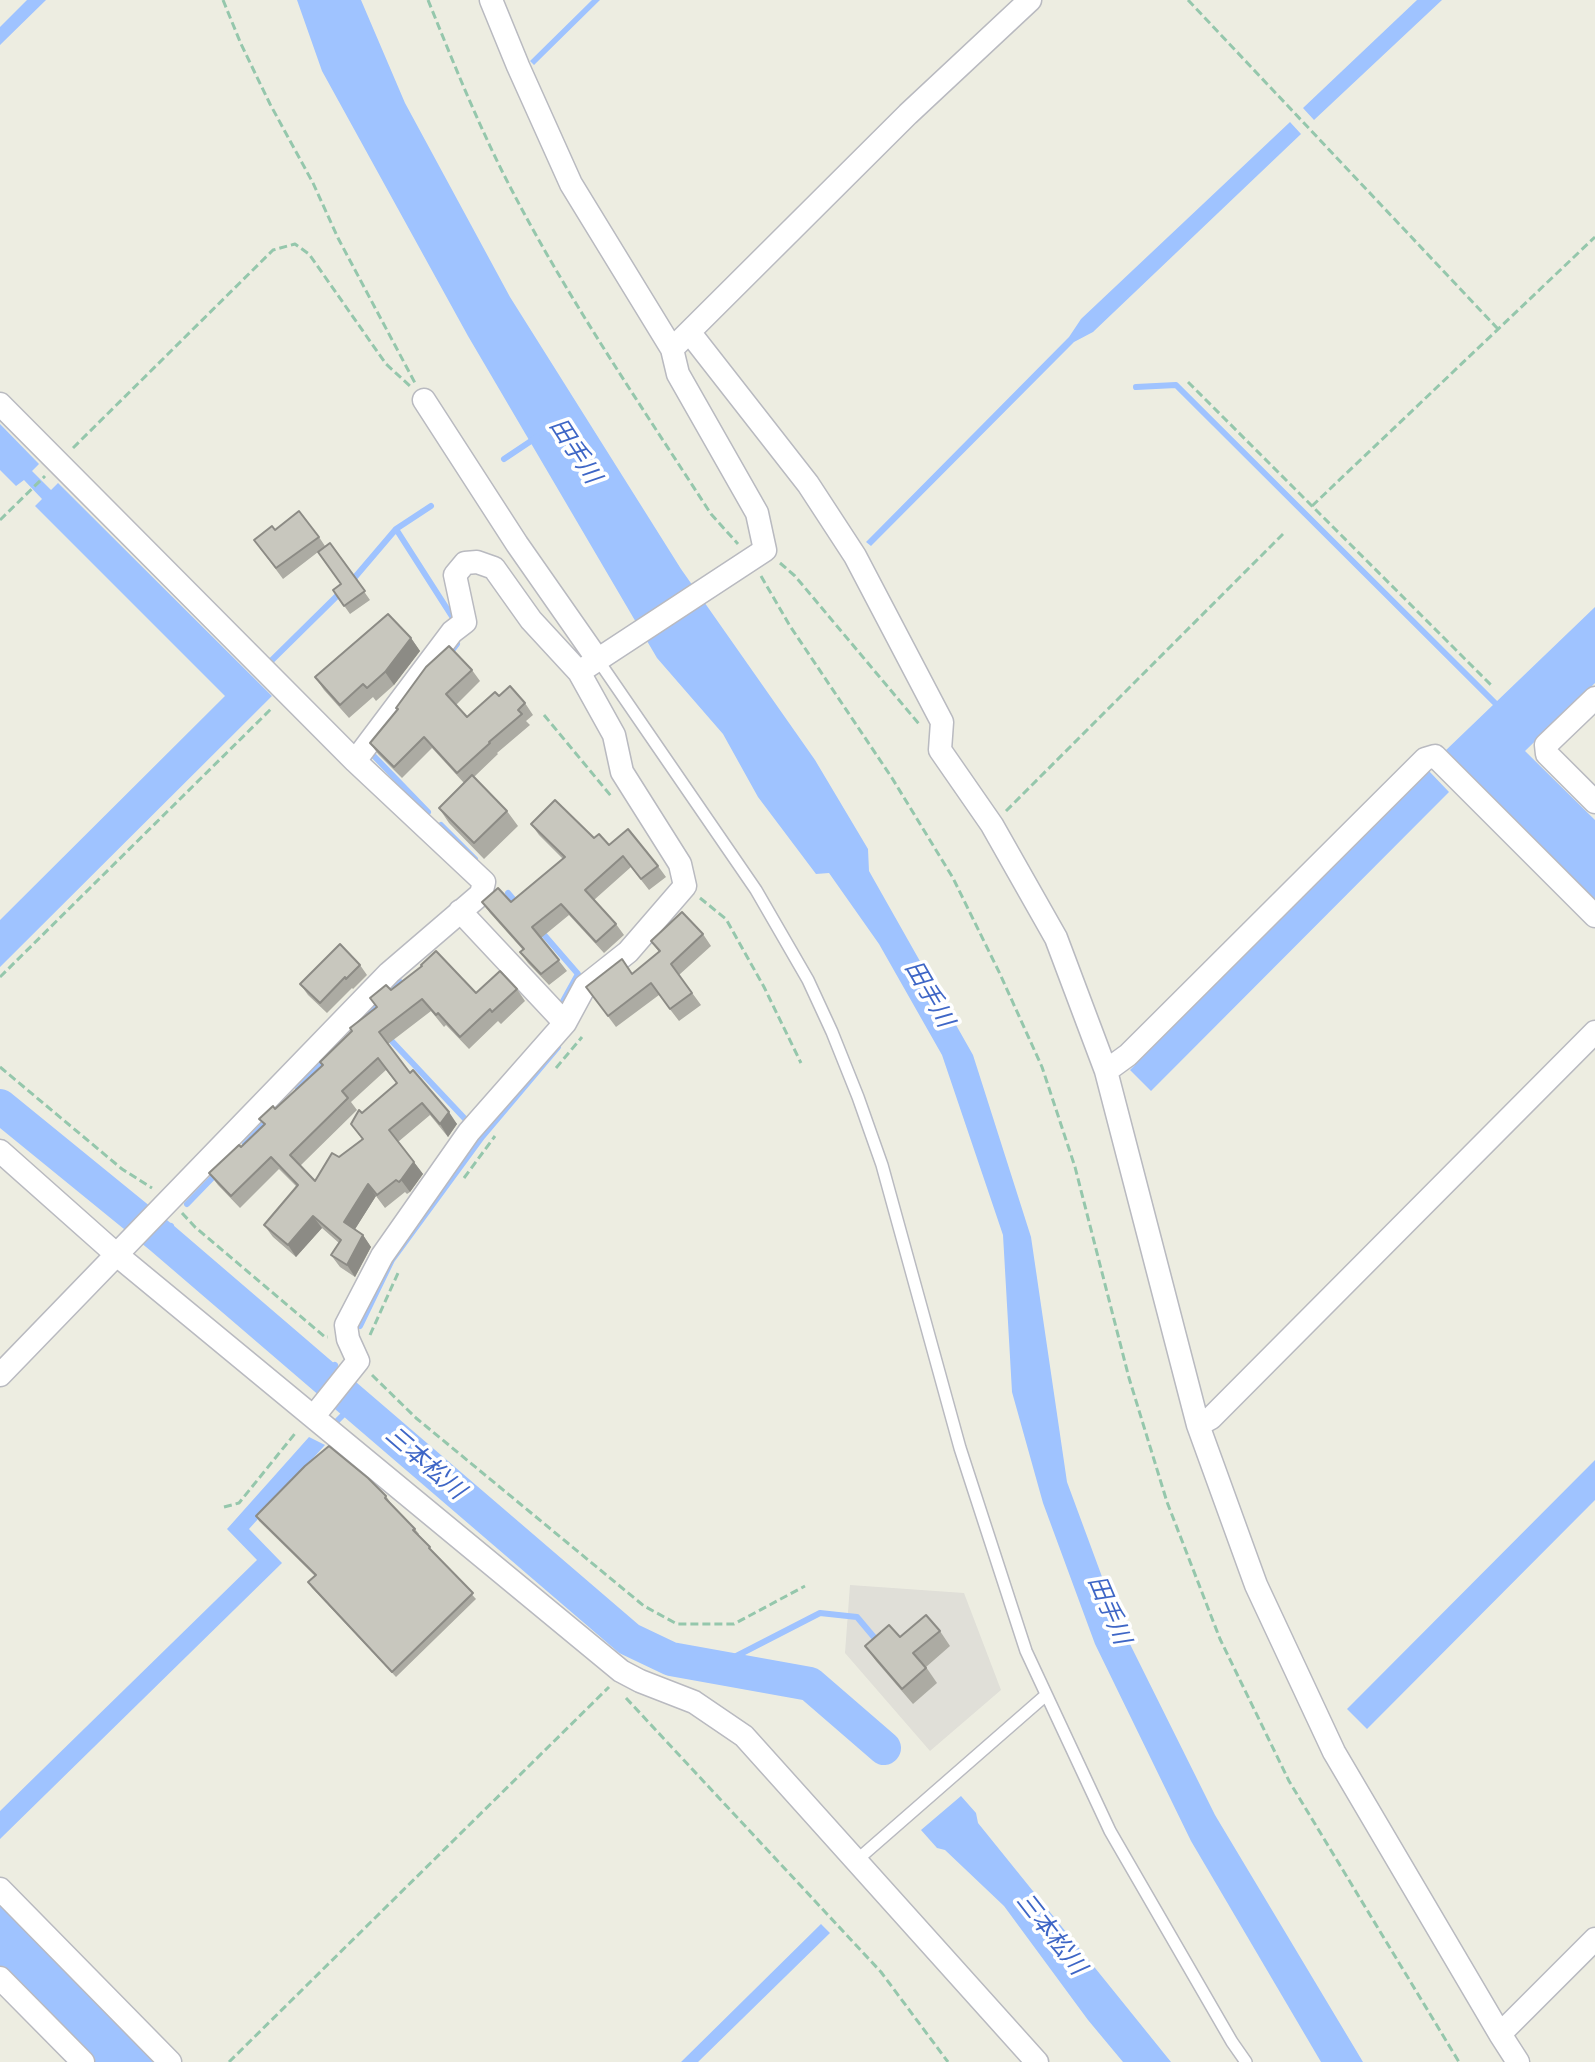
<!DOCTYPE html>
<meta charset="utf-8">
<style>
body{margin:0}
canvas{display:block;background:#edede1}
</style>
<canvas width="1595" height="2062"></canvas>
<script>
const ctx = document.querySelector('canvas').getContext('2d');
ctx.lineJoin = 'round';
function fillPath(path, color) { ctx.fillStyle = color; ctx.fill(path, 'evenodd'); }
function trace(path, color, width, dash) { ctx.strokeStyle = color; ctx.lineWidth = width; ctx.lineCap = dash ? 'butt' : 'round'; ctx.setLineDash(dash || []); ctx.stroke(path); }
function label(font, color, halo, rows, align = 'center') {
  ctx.font = font + ' Quicksand,"Noto Sans JP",sans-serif'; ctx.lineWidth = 7; ctx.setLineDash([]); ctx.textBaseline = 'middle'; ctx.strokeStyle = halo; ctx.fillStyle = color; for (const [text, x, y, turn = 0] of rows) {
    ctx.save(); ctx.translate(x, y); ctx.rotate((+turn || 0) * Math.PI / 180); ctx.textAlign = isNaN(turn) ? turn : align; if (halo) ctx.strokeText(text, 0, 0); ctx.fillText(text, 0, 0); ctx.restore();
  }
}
const industrial = new Path2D(`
 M850,1585L964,1593L1001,1690L930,1751L845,1653Z`);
const water = new Path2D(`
 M27,0H46L0,45V27Z
 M297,0H361L405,103L510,297L681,569L815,760L868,849L869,871L973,1055L1031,1237L1067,1482L1118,1620L1215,1815L1363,2062H1321L1191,1841L1095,1644L1043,1503L1012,1392L1003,1235L942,1055L879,944L829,873L816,874L758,797L723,734L657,658L468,336L322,71Z
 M592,0H600L534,65L530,61Z
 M1417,0H1442L1314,120L1303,108Z
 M1290,122L1301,134L1093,332L1074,342L871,546L866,542L1069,337L1081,319Z
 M0,424L39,464L32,471L51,490L58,483L272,696L0,967V920L225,696L35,506L42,499L24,480L16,486L0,470Z
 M1595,607V683L1525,751L1595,820V903L1444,752Z
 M1428,770L1449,792L1151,1091L1130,1070Z
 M309,1437L325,1445L249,1529L282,1563L0,1839V1811L257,1560L227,1529Z
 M1595,1460V1500L1367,1729L1347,1709Z
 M961,1796L976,1813L978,1823L1171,2062H1123L1088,2020L1004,1906L945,1850L937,1848L921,1830Z
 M0,1904L155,2062H95L0,1966Z
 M821,1924L830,1933L698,2062H681Z`);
const stream = new Path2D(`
 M1136,387L1176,385L1495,703
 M504,459L537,437
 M396,529L453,618
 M350,583L396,529L431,506
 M447,657L457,644
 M272,660L342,591
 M371,753L428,812
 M441,825L475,859
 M508,893L519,906
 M539,929L578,974L562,1003
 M369,1014L399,981
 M387,1036L467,1121
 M298,1089L326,1059
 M245,1144L268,1120
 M187,1204L218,1172
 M162,1238L171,1226
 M360,1326L392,1260L482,1137L558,1047
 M326,1378L335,1365
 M335,1423L355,1403
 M715,1667L820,1613L857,1617L878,1642`);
const river = new Path2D(`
 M0,1106L162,1238L629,1639L671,1659L810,1684L884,1748`);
const path = new Path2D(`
 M223,0L241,44L270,104L313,183L338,238L415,383
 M428,0C451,57 474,114 501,169C561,289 638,401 711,514L738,544
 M1188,0L1498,329
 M1188,382L1491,685
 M73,448L273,250L295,244L309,254L386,364L410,386
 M1312,506L1595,237
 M0,520L45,476
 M780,563L795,576L919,724
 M761,576L790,626L892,778L953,878L1000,974L1042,1067L1075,1167L1129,1378L1167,1502L1220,1639L1289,1781L1459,2062
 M544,715L611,796
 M1006,811L1283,534
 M700,898L726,919L764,987L801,1063
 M0,977L273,707
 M0,1067L122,1169L152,1188
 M556,1068L582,1037
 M464,1178L495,1136
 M182,1213L195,1227L325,1337H328
 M370,1335L398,1273
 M372,1375L416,1418L644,1606L677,1624H734L805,1586
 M224,1507L239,1503L297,1431
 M626,1698L881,1972L948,2062
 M229,2062L609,1687`);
const service = new Path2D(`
 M598,660L756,890L808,980L832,1032L858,1097L882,1165L960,1448L1026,1651L1110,1831L1232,2042L1246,2062
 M857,1860L1046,1695`);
const minor = new Path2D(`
 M491,0L518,66L571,184L672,349
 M690,333L808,484L855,556L942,722L940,750L992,825L1056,938L1106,1071L1198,1425L1256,1585L1334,1752L1500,2034
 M424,400L517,544L598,660
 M0,404L355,761L484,882L481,894L389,973L0,1375
 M579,672L765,550L757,513L678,374L672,349L908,114L1030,0
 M1595,698L1546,745L1547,754L1595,802
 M460,911L565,1023
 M1106,1071L1128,1055L1425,759L1435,756L1595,916
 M0,1151L117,1255L621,1671L640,1681L694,1702L744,1736L1037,2062
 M314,1416L358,1361L348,1339L346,1325L382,1256L469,1132L565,1023L585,986L628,952L685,886L680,864L622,772L614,735L579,672L531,620L494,568L477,562L465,563L455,575L465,622L452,632L355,761
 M1198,1425L1211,1418L1595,1032
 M0,1889L170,2062
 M0,1978L83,2062
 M1518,2062L1500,2034L1595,1939`);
const wall = new Path2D(`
 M275,530L319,537L325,546L330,543L370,600L350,614L333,590L341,584L318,552L283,579L254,540Z
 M411,638L420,651L394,685L376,701L373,697L349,718L324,690L315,677Z
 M472,670L480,681L456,705L467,717L499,696L525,703L533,715L526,721L530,725L497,753L498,754L474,777L507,811L518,826L484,859L449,823L439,808L464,783L432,748L402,778L378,754L370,743Z
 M531,824L594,838L658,866L666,877L649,890L631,867L594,900L616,924L624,935L604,953L569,915L541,938L567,971L549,985L528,963L520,952L523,950L490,913L482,902H511L563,859L539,835Z
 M703,934L711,946L679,975L701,1005L679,1021L659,995L616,1027L586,987L632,974L659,952L651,941Z
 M360,965L367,975L353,989L352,988L327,1013L308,995L300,984Z
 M517,989L525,1001L501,1024L498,1021L469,1049L446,1025L444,1027L431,1011L388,1044L410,1073L457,1124L448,1137L430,1115L398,1142L423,1174L410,1192L407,1194L405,1192L385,1208L376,1196L355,1229L363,1235L371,1247L355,1277L340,1267L331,1255L339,1243L322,1228L296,1257L273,1237L264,1225L297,1187L279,1169L240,1208L218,1185L209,1173L241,1147L264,1125L259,1119L275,1109L322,1066L320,1062L376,1007L391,990L476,993ZM386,1070L397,1084L351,1124L362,1139L339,1157L315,1181L300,1166L357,1110L351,1102Z
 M386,1496L390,1502L415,1529L419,1534L418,1535L476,1599L396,1677L312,1588L308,1582L315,1576L259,1521L256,1516Z
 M940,1631L950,1646L926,1667L937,1683L913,1704L876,1661L865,1646L900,1637Z`);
const shadedWall = new Path2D(`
 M411,638L420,651L394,685L385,672Z
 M449,1112L457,1124L448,1137L440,1124Z
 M414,1162L423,1174L410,1192L401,1180Z
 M368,1184L376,1196L352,1234L344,1222Z
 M313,1216L322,1228L296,1257L288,1245Z
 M363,1235L371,1247L355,1277L347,1265Z`);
const building = new Path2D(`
 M299,511L319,537L276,568L254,540L272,526L275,530Z
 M330,543L365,591L344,606L333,590L341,584L318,552Z
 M388,614L411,638L385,672L367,688L363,684L340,705L315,677Z
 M449,646L472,670L446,694L467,717L495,692L499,696L510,686L525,703L518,710L522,714L489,742L490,743L457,773L424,737L394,767L370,743L398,709L396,708L426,667Z
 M472,775L507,811L474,843L439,808Z
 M555,800L594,838L599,834L609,845L628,829L658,866L641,879L623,856L585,890L616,924L596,942L561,904L532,927L559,960L541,974L520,952L524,949L482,902L498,888L511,902L565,857L531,824Z
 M682,912L703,934L671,964L692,993L670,1009L651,983L608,1016L586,987L622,959L632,974L660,951L651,941Z
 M340,944L360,965L346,979L345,977L320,1003L300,984Z
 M436,951L476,993L500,971L517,989L492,1012L490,1009L460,1037L438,1013L436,1015L422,999L379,1032L410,1073L413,1070L449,1112L440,1124L422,1103L389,1130L414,1162L401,1180L399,1182L396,1180L377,1195L368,1184L344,1222L363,1235L347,1265L331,1255L341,1240L313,1216L288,1245L264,1225L298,1185L271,1157L231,1196L209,1173L239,1145L241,1147L265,1124L259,1119L273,1106L275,1109L323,1065L320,1062L352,1031L350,1028L377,1007L370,998L386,985L391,990L422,966L421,965ZM378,1058L397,1083L362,1113L359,1110L351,1124L363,1139L339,1157L332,1153L315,1181L290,1155L348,1098L342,1091Z
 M329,1446L368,1478L386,1496L385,1498L415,1529L413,1530L430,1547L429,1548L473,1593L392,1672L308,1582L316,1575L256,1516L305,1466Z
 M926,1615L940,1631L913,1653L926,1668L902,1689L865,1646L889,1625L900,1637Z`);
const waterNames = [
 ["田手川",575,451,57],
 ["田手川",929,994,60],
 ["三本松川",425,1463,41],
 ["田手川",1109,1610,67],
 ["三本松川",1051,1934,52]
];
fillPath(industrial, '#e0dfd8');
fillPath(water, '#9fc3ff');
trace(stream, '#9fc3ff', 6);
trace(river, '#9fc3ff', 34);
trace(service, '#b9bac0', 14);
trace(minor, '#b9bac0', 25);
trace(path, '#95c7ac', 3, [8, 4]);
trace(service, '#fff', 11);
trace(minor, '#fff', 22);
fillPath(wall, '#acaba3');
fillPath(shadedWall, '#8c8b85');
fillPath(building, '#c8c7be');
trace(building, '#8c8b85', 2);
label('italic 24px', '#3e66c6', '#fff', waterNames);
</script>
